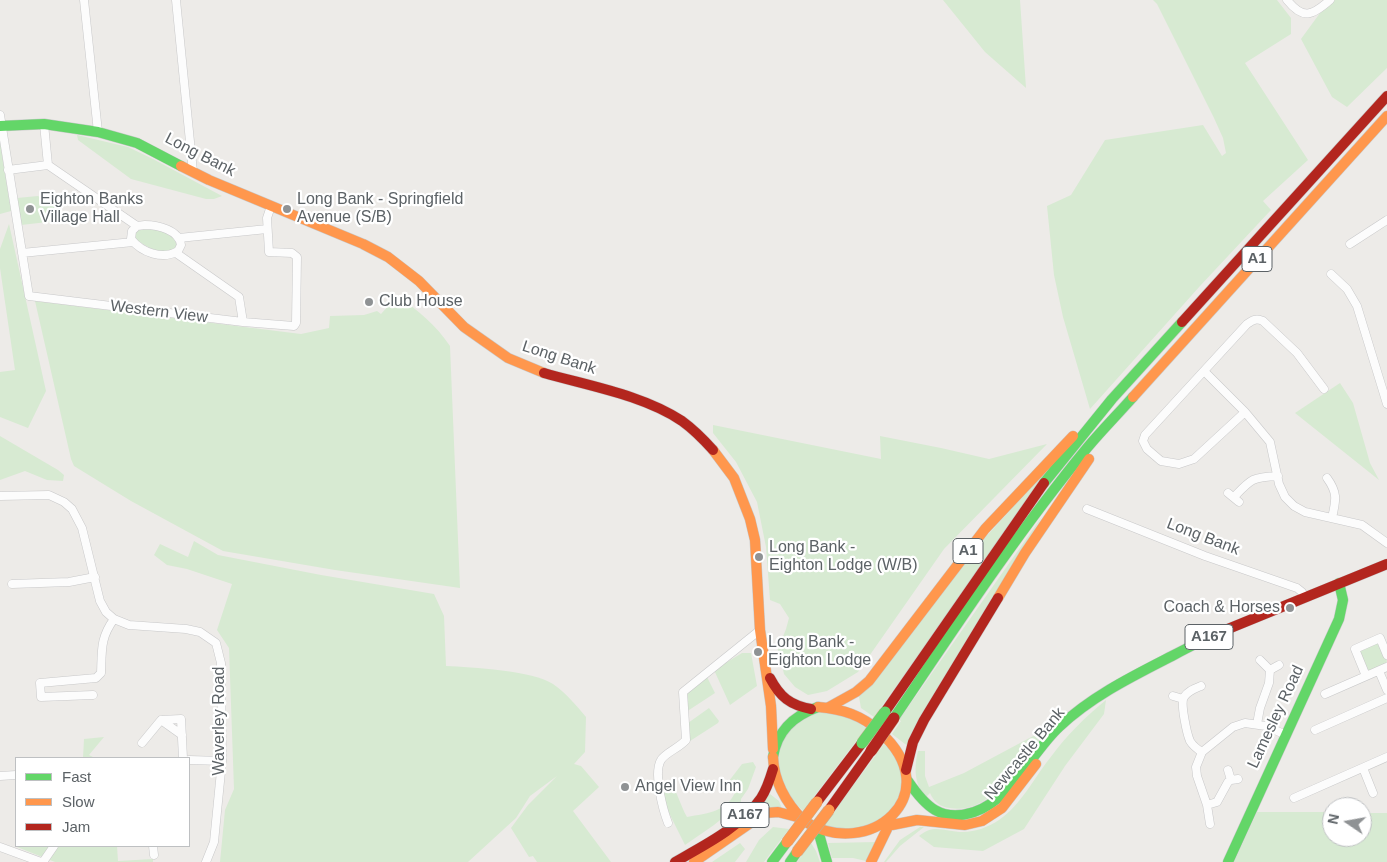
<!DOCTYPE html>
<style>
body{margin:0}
#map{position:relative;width:1387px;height:862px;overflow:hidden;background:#edebe8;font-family:Arial,sans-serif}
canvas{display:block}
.legend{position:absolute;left:15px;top:757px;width:175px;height:90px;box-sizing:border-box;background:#fff;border:1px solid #bec0c2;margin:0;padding:6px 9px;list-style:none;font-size:15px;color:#5c6266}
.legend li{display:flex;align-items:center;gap:10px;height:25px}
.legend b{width:25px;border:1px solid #bec0c2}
.north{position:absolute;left:1322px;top:797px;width:50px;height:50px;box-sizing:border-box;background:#fff;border:1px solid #bec0c2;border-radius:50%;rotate:282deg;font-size:14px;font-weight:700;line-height:20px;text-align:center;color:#5c6266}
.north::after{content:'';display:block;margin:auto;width:18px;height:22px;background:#8f9294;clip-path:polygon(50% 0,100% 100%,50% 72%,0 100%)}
</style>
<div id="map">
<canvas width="1387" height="862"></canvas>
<ul class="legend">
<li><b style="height:6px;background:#63d668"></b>Fast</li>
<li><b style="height:6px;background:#ff974d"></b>Slow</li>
<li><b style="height:6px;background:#b3261e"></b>Jam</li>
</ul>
<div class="north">N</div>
</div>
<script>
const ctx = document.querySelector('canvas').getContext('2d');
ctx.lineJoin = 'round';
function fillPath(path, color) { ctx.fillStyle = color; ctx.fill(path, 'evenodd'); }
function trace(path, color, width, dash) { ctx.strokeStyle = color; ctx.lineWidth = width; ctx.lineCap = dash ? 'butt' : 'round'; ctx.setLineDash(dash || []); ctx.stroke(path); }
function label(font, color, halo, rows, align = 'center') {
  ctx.font = font + ' Arial,sans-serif'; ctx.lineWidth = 4.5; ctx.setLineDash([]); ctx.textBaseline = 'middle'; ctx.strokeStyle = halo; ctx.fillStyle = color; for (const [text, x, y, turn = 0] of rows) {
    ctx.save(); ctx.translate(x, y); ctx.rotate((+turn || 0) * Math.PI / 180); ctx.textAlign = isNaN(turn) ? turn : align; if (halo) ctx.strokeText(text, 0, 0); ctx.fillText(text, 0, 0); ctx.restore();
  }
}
const green = new Path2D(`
 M943,0H1020L1026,88L985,52Z
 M1153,0H1277L1291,18V34L1245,63L1308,160L1263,201L1271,210L1200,286L1090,409L1063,317L1054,275L1047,206L1071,195L1105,140L1203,125L1222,156L1226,153L1223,138L1214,118L1157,4Z
 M1335,0H1387V68L1347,107L1332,97L1301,39L1320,13Z
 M77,135L128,147L153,159L222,196L214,199H206L131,179L78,140Z
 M0,142L11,211L0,214Z
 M38,196L74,219L21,225L17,198Z
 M9,224L46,391L28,428L0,417V372L15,370L0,268V249Z
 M146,228C158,230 172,231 177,245L176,248C161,257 148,247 135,239L134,233L137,230Z
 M397,296C418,310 436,325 450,346L460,588L335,570L223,551L131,501L74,466L71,459L35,301L301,334L329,328L330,316L364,315L377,311L381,314Z
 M1340,383L1353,403L1370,463L1379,480L1295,413Z
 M713,425L881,459L880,436L941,448L989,459L1047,444L944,549L858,672L827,691L808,695L795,687L784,674L778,649L786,629L789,618L780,604L770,600L766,547L757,502L736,462L713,433Z
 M0,436L58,470L64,475L63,481L47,480L25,471L0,480Z
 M1060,456L874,717L861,708L859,697L972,552Z
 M1043,515L907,745L905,744L892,734L901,721L899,720Z
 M194,541L218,555L321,575L434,594L444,616L446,666C471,667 534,671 553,684C566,693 576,705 586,717L585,752L574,764L581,766L599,787L573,811L611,862H537L533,856L529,857L511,828L528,805L557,776L530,796L516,818L468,862H220L225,810L234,789L229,648L217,630L232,584L187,569L167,565L154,555L160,544L188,557Z
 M1377,642L1387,661L1386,663L1368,671L1359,651Z
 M742,653H751L757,686L730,705L714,670Z
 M707,677L715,693L686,712V694Z
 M1106,700L1104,714L1065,766L1024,829L983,851L934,847L919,836C934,823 945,832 963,832C975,832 989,827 999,820C1021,805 1034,778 1050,758C1066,736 1085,717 1106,700Z
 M709,708L719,721L718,723L690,741L688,723Z
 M824,711L844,714L866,728L803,811C797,804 790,798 785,790C765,755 787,719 824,711Z
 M1050,727C1033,748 1002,791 980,803C971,808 960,810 950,808C940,807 934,802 930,793L926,797C914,785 914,767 918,751H925V776L929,787L964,773Z
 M104,737L89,755L95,758H83L84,739Z
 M884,744C888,748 895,753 897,758C900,763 904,782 904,788C904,799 894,819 885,825C869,838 835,845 824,825Z
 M753,762L756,767L748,789L741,799V803L714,825L685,845L663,801L662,788L669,781C678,792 680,805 687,817C708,813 728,812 736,790L729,781L742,764Z
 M770,794L779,801L782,809L743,822Z
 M1257,812H1332V837H1362V813H1387V862H1234Z
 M773,827L789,829L764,862H746L759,840Z
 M920,827H924L900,846L886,862H884L900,840Z
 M876,842L866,861L853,858H832L828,843Z
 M740,843L745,849L735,862H712Z
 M811,843L816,851L820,862H797Z
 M18,846H117L118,861L153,859V862H55L17,847Z`);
const street = new Path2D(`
 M84,0L98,132
 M176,0L193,172
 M1287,0C1303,20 1312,16 1330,0
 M0,115L29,296L243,322L294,326L296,323L297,257L292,253L269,252L267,218L271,206
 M44,124L48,165
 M8,170L48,165L137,226
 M145,225C158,225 179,230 181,245L178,251C163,260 142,253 131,239L132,231L137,226Z
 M179,238L267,229
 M1350,244L1387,220
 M22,253L133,242
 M176,253L239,297L243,322
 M1331,274L1347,289L1357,306L1387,404
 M1204,371L1245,412L1270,442L1279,484L1285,497L1294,506L1305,512L1362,525L1387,543
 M1245,412L1194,459L1179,464L1161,461L1147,449L1143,441L1145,435L1247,324C1253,320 1256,318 1263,321L1297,353L1324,389
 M1327,478C1338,493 1336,500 1332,518
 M1228,493L1239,502
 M0,496L49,495L64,502L72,509L82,528L100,601L106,612L114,619L129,625L186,629L200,632L216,643L221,663L222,761L214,842L206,862
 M1234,497C1251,479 1252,477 1278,476
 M1087,509L1205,556L1297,588L1302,592L1304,597
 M12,584L69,582L95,577
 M1270,670L1279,665
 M1379,671L1387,690
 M1366,676L1355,649L1380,638L1387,655
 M1201,686C1194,689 1188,691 1184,697C1180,703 1187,734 1190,741C1193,746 1197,749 1202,752
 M1325,694L1387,667
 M93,695L41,697L40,683L96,678L101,673C102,651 100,638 114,619
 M1173,696L1183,699
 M161,720L182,735
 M1257,724L1260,708L1269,683L1270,670L1260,660
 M1315,730L1387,698
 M142,743L161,720L181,719L183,758
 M189,760L222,761
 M1363,768L1373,793
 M1228,770L1231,780
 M0,776L16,775
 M1294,798L1387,757
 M1207,805L1217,802L1228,782L1231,780L1238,779
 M668,823C663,810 653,773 661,760C665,753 679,748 686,740L683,692L760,630
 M1210,824L1207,805L1197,776L1196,767L1202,752L1233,727L1245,723L1266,726L1286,735
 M153,846L154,855
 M0,847L41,862
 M43,862L54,846`);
const fast = new Path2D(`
 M0,126L44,124L98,132L137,143L181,166
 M1044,483L1112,399L1182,322
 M894,718C956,626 1017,533 1087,448C1102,430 1118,414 1133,397
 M773,757C777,731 793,716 818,707
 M908,781C925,806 941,823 974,812C1011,800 1032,752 1059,727C1092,696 1133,676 1172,656C1189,647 1206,638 1223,631
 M819,834L827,862
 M772,862L787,842
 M790,862L797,852
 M1228,862L1339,619L1343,600L1339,583`);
const slow = new Path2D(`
 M181,166L209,180L363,244L388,257L419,281L464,327L508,358L544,373
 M1133,397L1387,116
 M713,450L734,478L750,519L755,540L760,630L771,706L773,749
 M998,598L1025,553L1089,459
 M829,707L856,692L869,681L985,529L1073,436
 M773,757C774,783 786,803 804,821C869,862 949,794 880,732C862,715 842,709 818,707
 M892,825L917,820L965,825L982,821L1002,808L1036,764
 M694,862L765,813L778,812L801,818
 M871,862L887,829`);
const jam = new Path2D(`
 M1182,322L1387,96
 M544,373C589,386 643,395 682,421C693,429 704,440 713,450
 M1223,631L1387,564
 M770,678C780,697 790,705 811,709
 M885,712L1044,483
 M906,770L913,742L924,720L998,598
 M817,802L862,743
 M829,810L871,751
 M675,862C705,845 741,827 761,798C767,789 770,779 773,769`);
const fastBridge = new Path2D(`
 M862,743L885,712`);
const slowBridge = new Path2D(`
 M787,842L817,802
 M797,852L829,810`);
const jamBridge = new Path2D(`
 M871,751L894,718`);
const markers = [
 [30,209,5,"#8f9294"],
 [287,209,5,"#8f9294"],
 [369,302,5,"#8f9294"],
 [759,557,5,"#8f9294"],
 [1290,608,5,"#8f9294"],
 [758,652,5,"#8f9294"],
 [625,787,5,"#8f9294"]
];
const shields = [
 [1257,259,30],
 [968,551,30],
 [1209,637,48],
 [745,815,48]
];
const shieldNames = [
 ["A1",1257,259],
 ["A1",968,551],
 ["A167",1209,637],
 ["A167",745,815]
];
const streetNames = [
 ["Long Bank",200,155,27],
 ["Western View",159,312,7],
 ["Long Bank",559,358,18],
 ["Long Bank",1203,537,21],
 ["Lamesley Road",1276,717,-65],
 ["Waverley Road",220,721,-90],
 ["Newcastle Bank",1025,754,-50]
];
const poiNames = [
 ["Eighton Banks",40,200],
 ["Village Hall",40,218],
 ["Long Bank - Springfield",297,200],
 ["Avenue (S/B)",297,218],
 ["Club House",379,302],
 ["Long Bank -",769,548],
 ["Eighton Lodge (W/B)",769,566],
 ["Coach & Horses",1280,608,"right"],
 ["Long Bank -",768,643],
 ["Eighton Lodge",768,661],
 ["Angel View Inn",635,787]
];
fillPath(green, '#d7ead2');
trace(street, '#c8c8c9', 9);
trace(fast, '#c8c8c9', 11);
trace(slow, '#c8c8c9', 11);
trace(jam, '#c8c8c9', 11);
trace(street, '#fcfcfc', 8);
trace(fast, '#63d668', 10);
trace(slow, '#ff974d', 10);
trace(jam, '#b3261e', 10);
trace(fastBridge, '#c5af94', 12, []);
trace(slowBridge, '#c5af94', 12, []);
trace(jamBridge, '#c5af94', 12, []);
trace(fastBridge, '#63d668', 11);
trace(slowBridge, '#ff974d', 11);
trace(jamBridge, '#b3261e', 11);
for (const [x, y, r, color] of markers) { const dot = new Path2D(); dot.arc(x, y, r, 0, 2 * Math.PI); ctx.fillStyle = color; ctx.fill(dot); trace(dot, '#fff', 2); }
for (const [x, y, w] of shields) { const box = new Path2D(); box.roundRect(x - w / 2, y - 12.5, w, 25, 4); ctx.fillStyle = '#fff'; ctx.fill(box); trace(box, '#5c6266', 1); }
label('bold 15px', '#5c6266', null, shieldNames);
label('16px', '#5c6266', '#fff', streetNames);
label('16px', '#5c6266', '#fff', poiNames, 'left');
</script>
